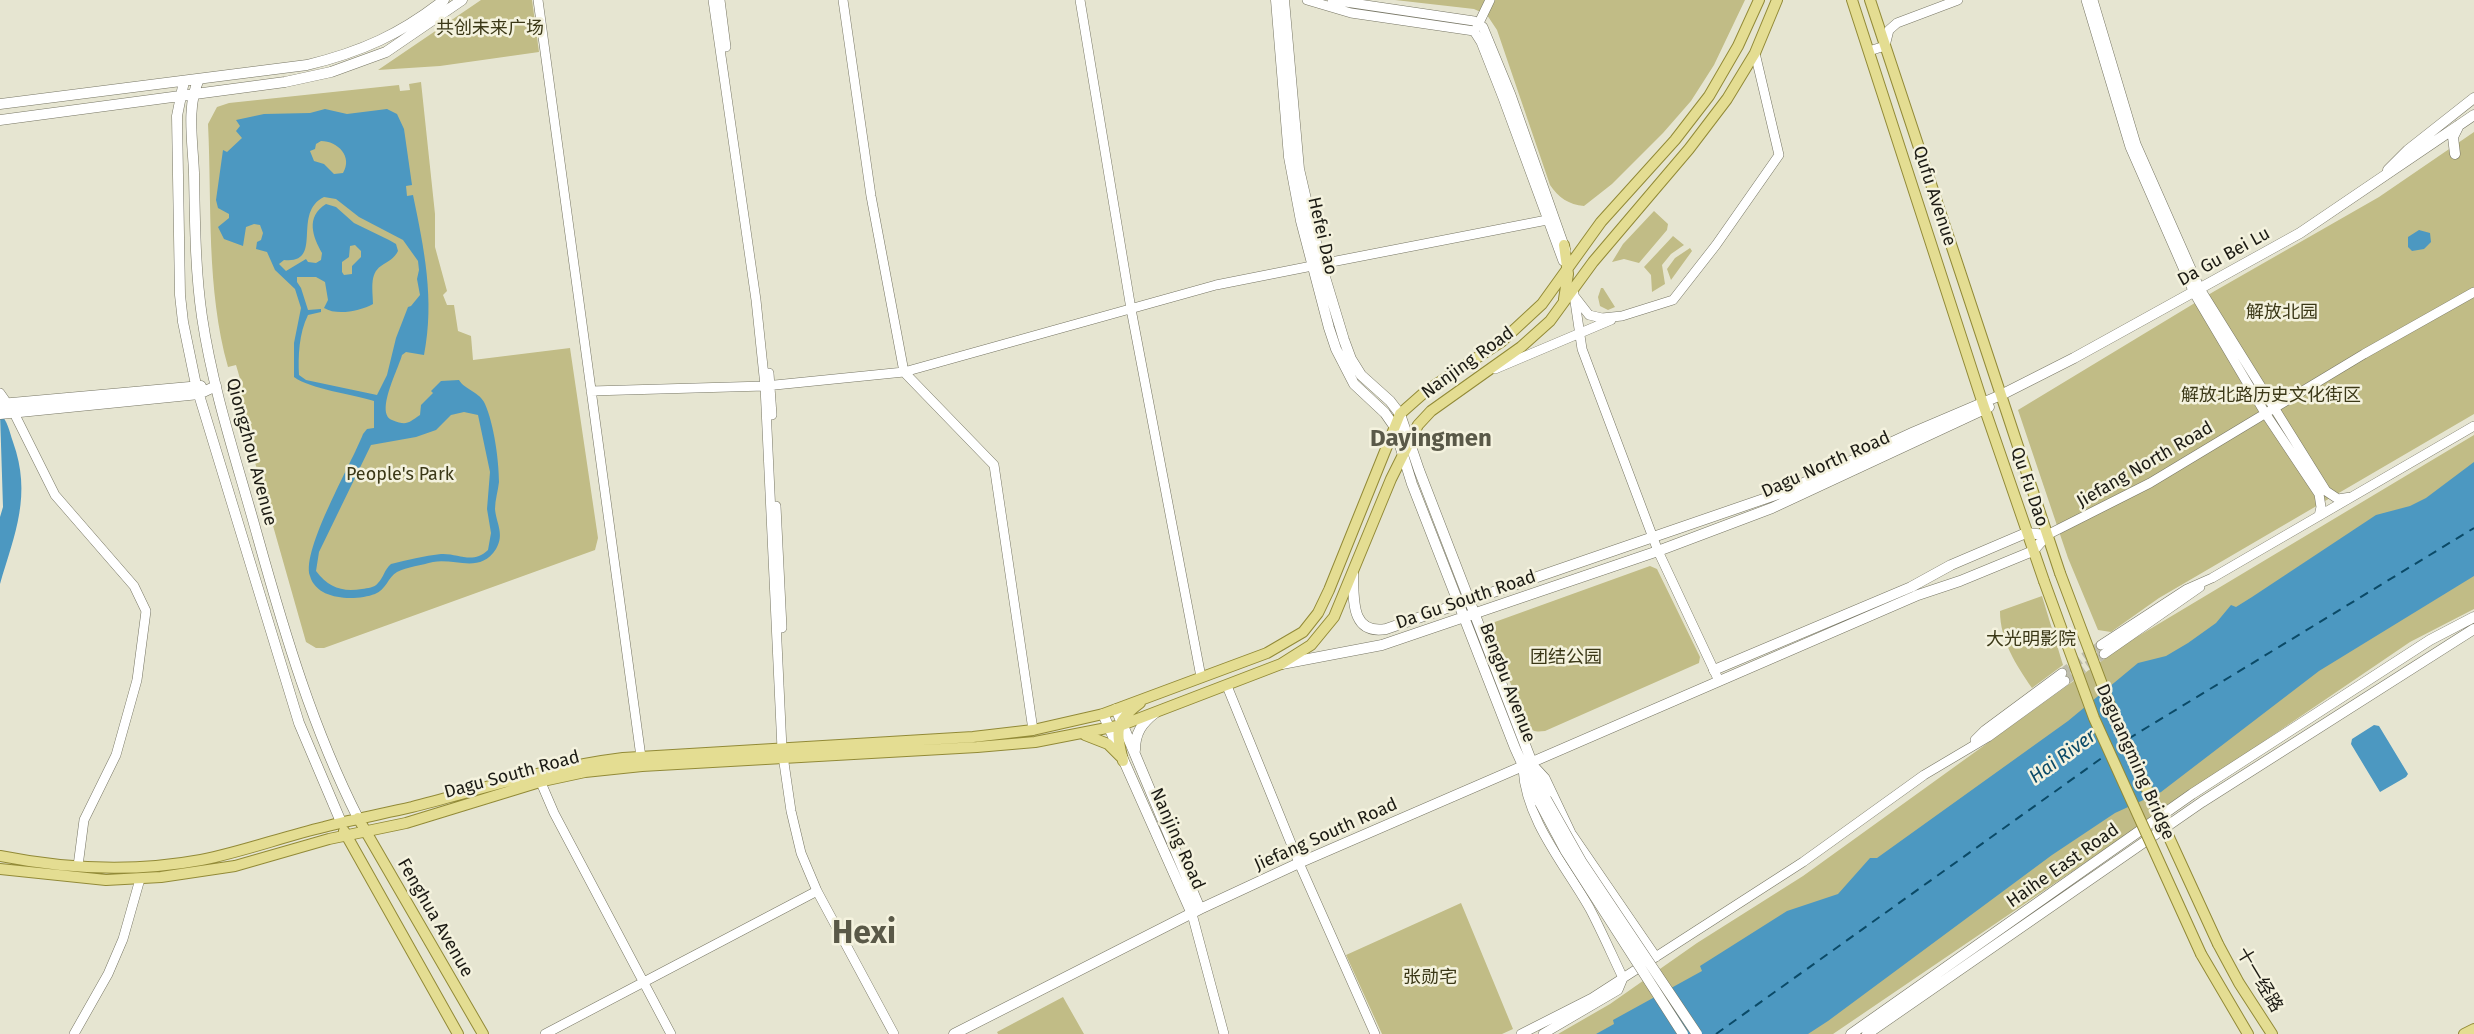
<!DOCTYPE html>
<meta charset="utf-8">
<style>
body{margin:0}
canvas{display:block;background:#e6e5d1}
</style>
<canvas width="2474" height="1034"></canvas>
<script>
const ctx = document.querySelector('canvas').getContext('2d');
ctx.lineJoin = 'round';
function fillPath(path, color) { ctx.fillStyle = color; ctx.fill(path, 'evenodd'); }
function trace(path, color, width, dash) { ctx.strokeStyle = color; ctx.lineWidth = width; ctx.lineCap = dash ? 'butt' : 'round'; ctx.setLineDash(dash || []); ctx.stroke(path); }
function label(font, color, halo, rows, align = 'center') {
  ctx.font = font + ' "Fira Sans","Noto Sans SC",sans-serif'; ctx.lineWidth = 5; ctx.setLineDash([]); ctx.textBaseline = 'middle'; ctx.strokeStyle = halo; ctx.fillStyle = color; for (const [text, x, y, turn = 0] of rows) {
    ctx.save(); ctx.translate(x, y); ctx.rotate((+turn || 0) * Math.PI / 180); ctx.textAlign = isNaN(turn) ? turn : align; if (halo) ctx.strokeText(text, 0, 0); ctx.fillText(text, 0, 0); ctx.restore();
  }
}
const green = new Path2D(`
 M481,0H532L539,52L440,66L378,70Z
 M1395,0H1745L1714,65L1691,101L1663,133L1612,184L1584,206C1569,205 1558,197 1550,185L1497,30L1487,15L1474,9Z
 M421,82L435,214V247L447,291L443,295L447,305H454L458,331L471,336L473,360L570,348L598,538L595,550L324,648H316L306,642L233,385L241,382L236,365L228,367C206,288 212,205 208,124L217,107L229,103L399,85L400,91L410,90L409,84Z
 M2474,132V414L2159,598L2111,632L2098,630L2068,558L2018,410L2213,292L2379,197Z
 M1654,211L1668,224L1667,230L1639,263L1624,259L1612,262L1623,244Z
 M1673,236L1684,245L1671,254L1662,265L1665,284L1652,292L1651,275L1644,267Z
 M1690,248L1692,251L1671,280L1667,269L1675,258Z
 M1601,288H1603L1615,307L1608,310L1600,306L1598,297Z
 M2474,435V609L2410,642L1833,1034H1558L1610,1004L1697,943L1803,876L2125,644Z
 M1650,566L1657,569L1700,657L1699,663L1545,731C1537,732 1533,732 1527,726L1490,630L1492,623Z
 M2042,596L2063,665L2032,688C2016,665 2000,640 2000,611Z
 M1461,903L1513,1029L1502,1034H1382L1346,955Z
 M1063,997L1084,1034H998L997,1032Z`);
const water = new Path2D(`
 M325,109L347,114L387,109L397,114L404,129L412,185L406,186L407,196L413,195C424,248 435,300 424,355L406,352L402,355C398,370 375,413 392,420C407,426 408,423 420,415L421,405L433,393L431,391L441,381L459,380C465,390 480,392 485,404C494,424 499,461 499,482C498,491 495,500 495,509C496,523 505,534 496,549C480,574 456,558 433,562C422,565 407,567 397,572C388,577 386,590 375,594C356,601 317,601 310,576C301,550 352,463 363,434L367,429L374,428V401C352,394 310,389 294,377V343L301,308L295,289L275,270L267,252L256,249L257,242L261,240L263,233L260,225L254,224L246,227L243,246L224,239L218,227L229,218V214L218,208L216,200L223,150L227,152L242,138L236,131L240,126L236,120L264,114L310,113ZM321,141C338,141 353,157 343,173L334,174L324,164L314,161L310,151L315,149L316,144ZM324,197L336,199L359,217L403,240L418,261L419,270L417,279L420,295L411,306L408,307L396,338L387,375L377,395L306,380L299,375C298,356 299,333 308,315L321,312V309L308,310L301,288L297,282V277H316L325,282L328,300L324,308C337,316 360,311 373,304C373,291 369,274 381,266C388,261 394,259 398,251L396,244L389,240L354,223L336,207L326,204C305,217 313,237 322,253L321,260L316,263L308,262L306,259L286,271L279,264L284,260C325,264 291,213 324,197ZM355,245L361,251V257L352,266V274L344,275L342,272V262L349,257L350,246ZM464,412L478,415L490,472L487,509L491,533L488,550C472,565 459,553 441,554C424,556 407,560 391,564C384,570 384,577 378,583C374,588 368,588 362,589C342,592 329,588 316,571L319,552L371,445L416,437L436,430L451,415Z
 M2419,230L2430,233L2431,242L2424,249L2412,251L2408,247V237Z
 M0,413C8,422 9,430 13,442C32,495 15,533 0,584V517L3,507Z
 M2474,462V576L2319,671L2161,792L2115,813L2052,855L1828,1021L1808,1034H1596L1614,1024L1613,1020L1702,971L1700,966L1787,911L1838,894L1870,858H1877L2068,721L2138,663L2166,656L2188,643L2216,623L2231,605L2236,607L2252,597L2376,515L2410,506L2426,498Z
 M2374,725L2379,726L2408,774L2406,777L2380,792L2351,744L2352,739Z`);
const ferry = new Path2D(`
 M2128,739L2474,528
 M1716,1034L2106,755`);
const tertiaryTunnel = new Path2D(`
 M2062,673L2101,645
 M2065,681L2104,654`);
const tertiary = new Path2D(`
 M538,0L641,757
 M713,0L756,300L765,386L782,749L791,811L801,853L817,891L894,1034
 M720,0L726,47
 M843,0L871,196L904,372L994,465L1033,730
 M1080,0L1131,309L1201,677
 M1307,0L1351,13L1474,31L1481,42L1503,98L1563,261
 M1332,0L1474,21L1483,27L1511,95L1566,251
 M2086,0L2130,147L2194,293L2265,413L2319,494L2321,507L2319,516
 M2093,0L2136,144L2200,289L2326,491L2338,499L2351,497
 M1477,27L1490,0
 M1869,51L1885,46L1889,30L1897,23L1958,0
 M1321,264L1547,220
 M1573,288L1582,349L1658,551L1719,681
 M1575,297L1589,315L1602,318L1622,316L1673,300L1716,245L1779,155L1755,53
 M1495,369L1611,320
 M769,373L772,415
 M591,391L765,386L904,372L1216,285L1312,266
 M0,393L14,413L55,495L134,586L146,611L137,680L116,755L84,820L78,866
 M776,506L782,628
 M2047,535L2150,483L2364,354L2474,292
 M2101,645L2187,589L2212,578L2474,426
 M2104,654L2200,587
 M1227,686L1299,863L1375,1034
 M1975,740L1985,730L2062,673
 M1533,765L1545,778L1571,833L1656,957
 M1523,769C1526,821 1566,866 1590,909C1602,932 1612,955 1623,978L1618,990L1543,1034
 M539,778L554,813L671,1034
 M1192,914L1224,1034
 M74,1034L108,974L123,939L140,879
 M545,1034L817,891
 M1521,1034L1592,998L1803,862L1924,775L1988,737L2065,681`);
const secondary = new Path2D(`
 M1276,0L1289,157L1301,221L1329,328L1336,349L1354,384L1385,413L1394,426L1412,484L1515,748L1540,803
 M1284,0L1299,169L1321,264L1344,340L1351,359L1361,375L1390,401L1400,414L1419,470L1546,799
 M199,79C186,106 193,144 194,173C195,221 195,269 202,317C213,392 238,465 258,538C285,635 313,729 358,818
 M184,81L177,116L180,295L183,322L196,385L299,723L341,822
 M0,104L307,65C361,52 401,34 444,0
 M0,120L285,82L331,72L386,52L462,0
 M2455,154L2453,137L2459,125
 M2388,170L2408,150L2474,98
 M0,404L201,386
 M0,414L199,394L216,386
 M1353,574C1354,598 1350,635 1386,629L1784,492L1914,432L2001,395L2074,358L2300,233L2474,115
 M1282,664L1382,645L1658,551L1772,508L1989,407
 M1714,670L1911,587L1951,565L2026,533L2047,535
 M1116,709L1200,909
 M1103,714L1192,914
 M1135,750C1135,733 1142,723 1155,713
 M954,1034L1200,909L1299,863L1918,595L1960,581L2033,551L2047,535
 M1851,1034L2192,794L2430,640L2474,617
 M1867,1034L2202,802L2474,629`);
const primary = new Path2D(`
 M1852,0L1983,404L2044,581
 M1870,0L2060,573
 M1564,299L1568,274L1564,245
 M1085,735L1108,744L1121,757
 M1123,761C1116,731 1114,722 1140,703
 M358,818L483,1034
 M344,831L458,1034
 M0,856C65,869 136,872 201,860C242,852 282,837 324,827C353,819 382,814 412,807C482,789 550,767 623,758L973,737L1033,730L1103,714L1267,653L1303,632L1318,613L1329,590L1400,414L1426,391L1501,342L1542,304L1601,222L1675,140L1709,96L1738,46L1759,0
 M0,869L106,880L161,877L235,866L329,839L406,823L543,781L585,772L642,766L977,747L1035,742L1122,725L1281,664L1311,645L1334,617L1391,479L1418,425L1431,411L1521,347L1550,321L1593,262L1689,149L1727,99L1755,53L1777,0
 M2218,944L2239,983L2272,1034
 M2201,954L2248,1034
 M2464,1034L2474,1029`);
const secondaryBridge = new Path2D(`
 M1546,799L1581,861L1697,1034
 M1540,803L1565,850L1683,1034`);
const primaryBridge = new Path2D(`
 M2060,573L2117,724L2218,944
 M2044,581L2094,718L2201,954`);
const parkNames = [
 ["共创未来广场",490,29],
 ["解放北园",2282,313],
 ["解放北路历史文化街区",2271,396],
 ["People's Park",400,475],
 ["大光明影院",2031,640],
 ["团结公园",1566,658],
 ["张勋宅",1430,978]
];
const streetNames = [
 ["Qufu Avenue",1934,196,72],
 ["Hefei Dao",1322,236,77],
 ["Da Gu Bei Lu",2224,257,-29],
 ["Nanjing Road",1468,363,-36],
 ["Qiongzhou Avenue",251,452,75],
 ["Dagu North Road",1826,465,-24],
 ["Jiefang North Road",2145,465,-30],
 ["Qu Fu Dao",2029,487,71],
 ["Da Gu South Road",1466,600,-19],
 ["Bengbu Avenue",1507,683,69],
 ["Daguangming Bridge",2135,762,66],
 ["Dagu South Road",512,775,-15],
 ["Jiefang South Road",1326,835,-24],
 ["Nanjing Road",1177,839,66],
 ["Haihe East Road",2063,866,-35],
 ["Fenghua Avenue",435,918,60],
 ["十一经路",2259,980,59]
];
const waterNames = [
 ["Hai River",2063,757,-36]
];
const districtNames = [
 ["Dayingmen",1431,439]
];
const townNames = [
 ["Hexi",864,934]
];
fillPath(green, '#c1bc86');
fillPath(water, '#4c98c1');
trace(ferry, '#0b4a67', 2, [9, 7]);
trace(tertiaryTunnel, '#bebdab', 9, [9, 4.5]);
trace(tertiary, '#777664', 10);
trace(secondary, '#777664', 11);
trace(primary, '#928a37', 12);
trace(tertiary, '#fff', 9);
trace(secondary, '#fff', 10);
trace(primary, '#e4dd92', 10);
trace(secondaryBridge, '#777664', 11, []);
trace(primaryBridge, '#928a37', 12, []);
trace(secondaryBridge, '#fff', 10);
trace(primaryBridge, '#e4dd92', 10);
label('18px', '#3b3817', '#f4f2de', parkNames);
label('18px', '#1c1b14', '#f4f2de', streetNames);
label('italic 19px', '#0b4a67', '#f4f2de', waterNames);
label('bold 24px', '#5a5948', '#f4f2de', districtNames);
label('bold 32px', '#5a5948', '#f4f2de', townNames);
</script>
